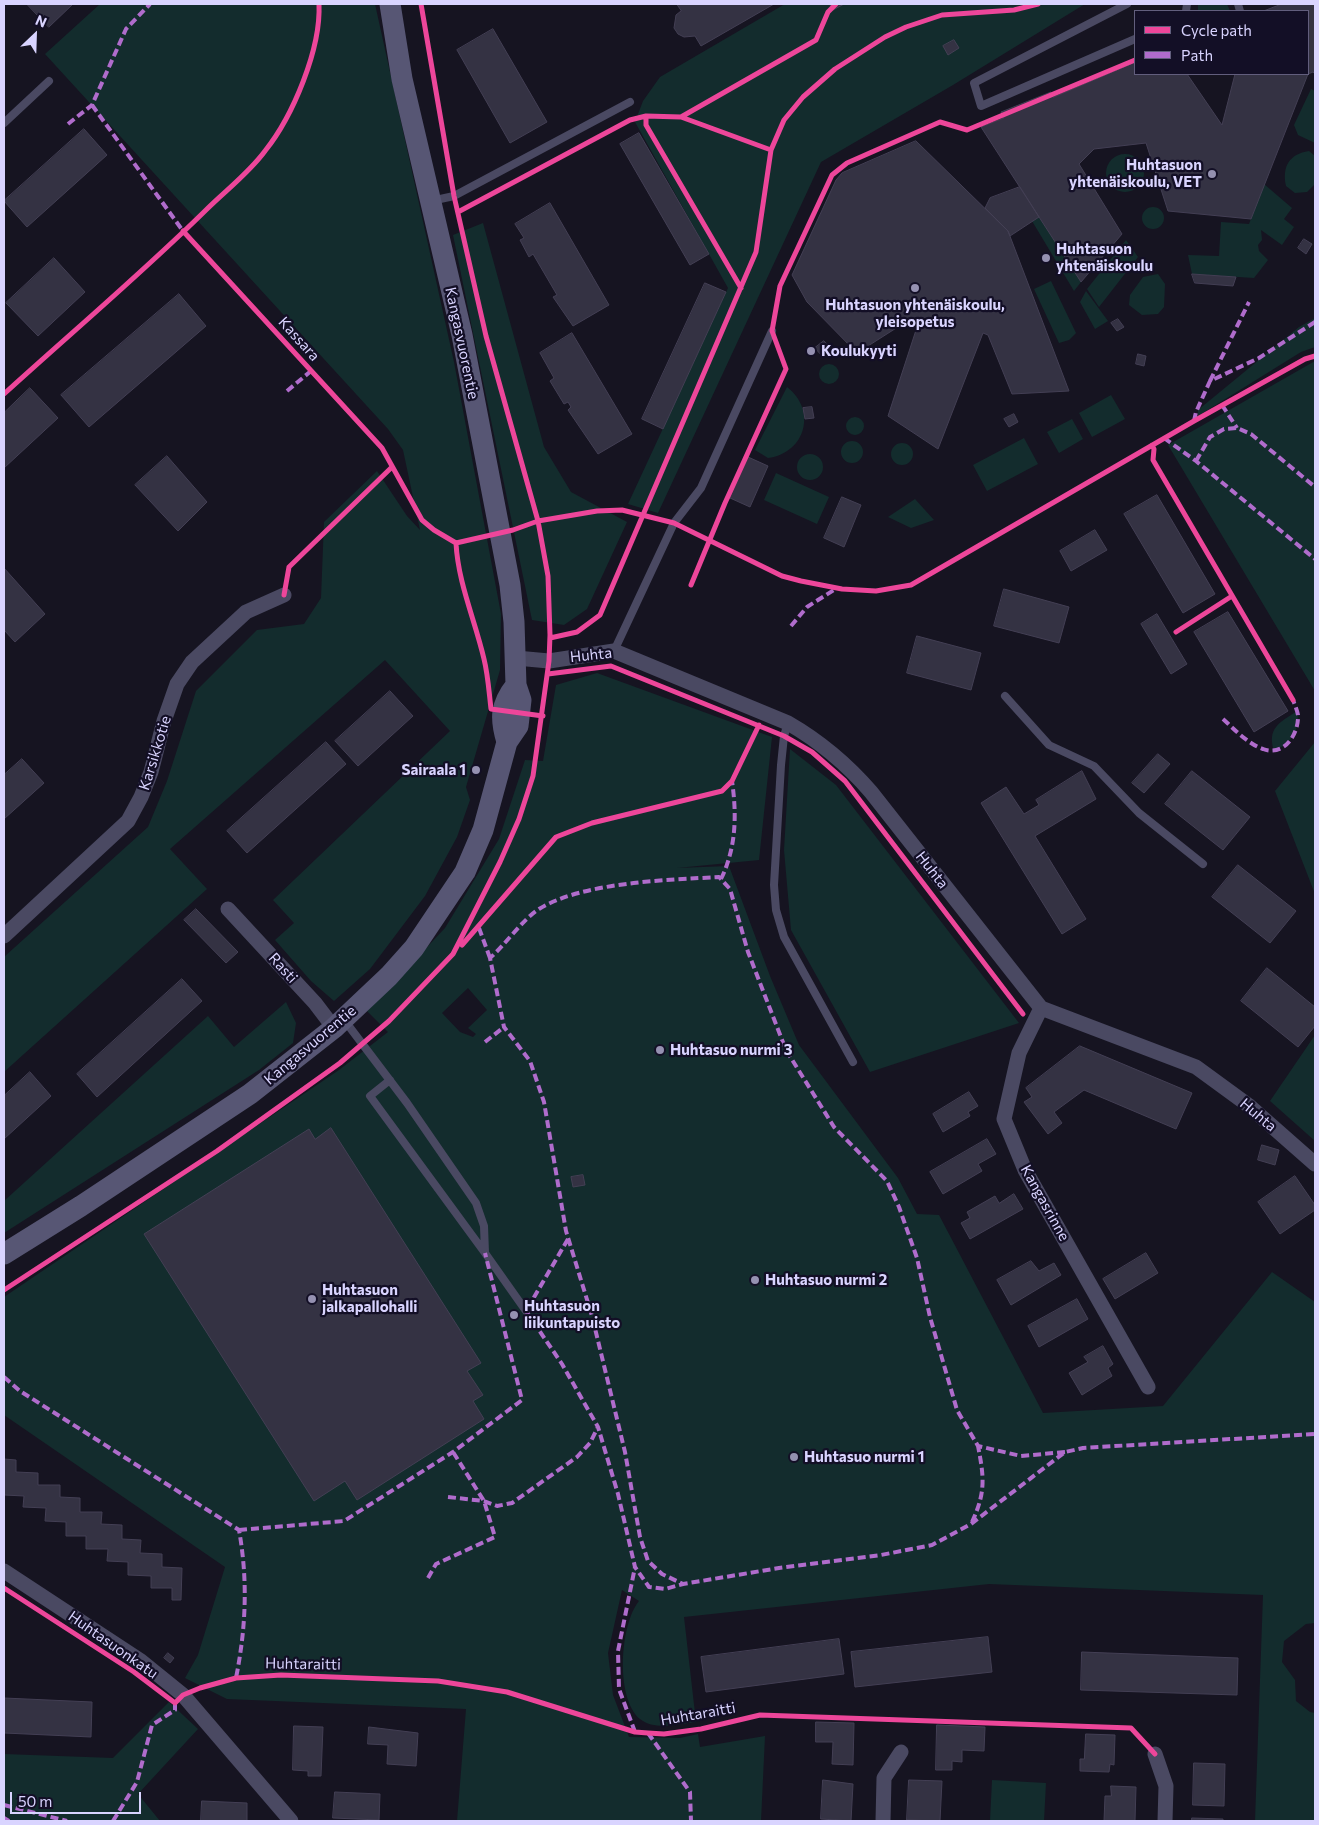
<!DOCTYPE html>
<meta charset="utf-8">
<style>
body{margin:0}
#map{position:relative;width:1319px;height:1825px;overflow:hidden;background:#161421;font-family:Commissioner,sans-serif}
canvas{display:block}
.frame{position:absolute;inset:0;border:5px solid #d9d4ff;pointer-events:none}
.legend{position:absolute;left:1134px;top:10px;width:175px;height:65px;box-sizing:border-box;background:#130f26;border:1px solid #625e7d;margin:0;padding:6px 9px;list-style:none;font-size:15px;color:#d9d4ff}
.legend li{display:flex;align-items:center;gap:10px;height:25px}
.legend b{width:25px;border:1px solid #625e7d}
.north{position:absolute;left:10px;top:10px;width:50px;height:50px;-webkit-text-stroke:4px #130f26;paint-order:stroke;rotate:24deg;font-size:14px;font-weight:700;line-height:20px;text-align:center;color:#d9d4ff}
.north::after{content:'';display:block;margin:auto;width:18px;height:22px;background:#d9d4ff;clip-path:polygon(50% 0,100% 100%,50% 72%,0 100%)}
.scale{position:absolute;left:10px;top:1792px;width:131px;height:22px;box-sizing:border-box;border:2px solid #d9d4ff;border-top:0;padding-left:6px;font-size:15px;line-height:18px;white-space:nowrap;color:#d9d4ff;-webkit-text-stroke:4px #130f26;paint-order:stroke}
</style>
<div id="map">
<canvas width="1319" height="1825"></canvas>
<div class="frame"></div>
<ul class="legend">
<li><b style="height:6px;background:#ed469a"></b>Cycle path</li>
<li><b style="height:6px;background:#b06ccc"></b>Path</li>
</ul>
<div class="north">N</div>
<div class="scale">50 m</div>
</div>
<script>
const ctx = document.querySelector('canvas').getContext('2d');
ctx.lineJoin = 'round';
function fillPath(path, color) { ctx.fillStyle = color; ctx.fill(path, 'evenodd'); }
function trace(path, color, width, dash) { ctx.strokeStyle = color; ctx.lineWidth = width; ctx.lineCap = dash ? 'butt' : 'round'; ctx.setLineDash(dash || []); ctx.stroke(path); }
function label(font, color, halo, rows, align = 'center') {
  ctx.font = font + ' Commissioner,sans-serif'; ctx.lineWidth = 4.5; ctx.setLineDash([]); ctx.textBaseline = 'middle'; ctx.strokeStyle = halo; ctx.fillStyle = color; for (const [text, x, y, turn = 0] of rows) {
    ctx.save(); ctx.translate(x, y); ctx.rotate((+turn || 0) * Math.PI / 180); ctx.textAlign = isNaN(turn) ? turn : align; if (halo) ctx.strokeText(text, 0, 0); ctx.fillText(text, 0, 0); ctx.restore();
  }
}
const green = new Path2D(`
 M100,4H375L454,362L501,614L500,670L466,787L470,800L457,837L425,896L370,969L334,1001L311,981L275,940L294,923L273,900L450,731L385,660L170,849L207,889L4,1072V957L148,827L167,781L196,691L257,630L304,624L321,598L324,522L377,471L407,516L420,530L403,450L388,429L45,54Z
 M785,4H1085L953,85L821,162L658,513L628,504L728,288L635,122L643,101L660,77Z
 M1198,4H1227L1230,11H1198Z
 M1311,89L1315,91V143L1298,135L1294,125Z
 M1309,151L1315,156V184L1307,192L1295,193L1286,186C1282,167 1289,154 1309,151Z
 M1106 173a19 19 0 1 1 38 0a19 19 0 1 1-38 0Z
 M1264,184L1292,208L1284,219L1294,227L1282,245L1261,230L1262,240L1258,245L1259,251L1268,260L1254,278L1192,274L1188,255L1219,256L1221,222L1249,224Z
 M1142 218a11 11 0 1 1 22 0a11 11 0 1 1-22 0Z
 M1039,217L1081,282L1074,291L1032,221Z
 M483,223L544,447L571,492L627,522L587,609L564,625L532,620L453,235Z
 M1126,240L1138,257L1099,307L1087,289Z
 M1158,274L1165,284L1164,307L1158,314L1142,315L1129,305L1130,295L1143,277Z
 M1051,281L1076,333L1069,340L1059,343L1034,289Z
 M1086,291L1108,321L1095,329L1080,302Z
 M1315,318V347L1301,352L1198,416V410L1299,327Z
 M1315,361V691L1168,445Z
 M819 374a10 10 0 1 1 20 0a10 10 0 1 1-20 0Z
 M787,387C817,410 806,453 768,458L755,450Z
 M1111,395L1125,419L1092,437L1079,413Z
 M846 426a9 9 0 1 1 18 0a9 9 0 1 1-18 0Z
 M1072,419L1083,439L1059,453L1047,432Z
 M1024,438L1038,464L987,491L973,465Z
 M841 452a11 11 0 1 1 22 0a11 11 0 1 1-22 0Z
 M891 454a11 11 0 1 1 22 0a11 11 0 1 1-22 0Z
 M797 467a13 13 0 1 1 26 0a13 13 0 1 1-26 0Z
 M776,473L829,497L817,524L764,500Z
 M915,499L934,520L911,528L888,517Z
 M597,673L772,737L759,860L677,868L729,866L770,976L799,1045L898,1178L917,1214L939,1215L1043,1413L1163,1406L1272,1272L1315,1302V1623L1306,1624L1284,1641L1282,1662L1295,1680L1296,1701L1310,1712L1315,1713V1821H1255L1263,1595L989,1584L684,1617L696,1722C679,1724 655,1731 640,1719C615,1698 620,1624 639,1601L622,1590L608,1653L613,1695L629,1737L680,1738L698,1734L700,1747L765,1736L761,1821H457L466,1709L227,1699L185,1678L198,1655L225,1567L4,1415V1297L339,1070L388,1032L367,1011L445,928L499,839L525,760L543,761L556,685ZM468,988L487,1010L468,1028L476,1034L473,1037L460,1032L442,1013Z
 M1297,711C1301,729 1291,744 1274,751C1267,728 1279,723 1297,711Z
 M1315,742V894L1275,791Z
 M790,749L836,785L1019,1023L870,1072L791,930L784,850Z
 M286,1002L296,1023L293,1043L259,1070L4,1233V1201L208,1016L234,1047Z
 M1315,1035V1141L1270,1101Z
 M169,1702L198,1729L138,1794L160,1821H4V1754L113,1758Z
 M992,1780L1046,1783L1044,1821H990Z`);
const building = new Path2D(`
 M27,4H73L49,27Z
 M677,4H774L701,46L695,36L684,37L678,34L674,28L676,15L681,11Z
 M830,4H844L833,10Z
 M1282,4H1315V74L1313,72L1308,74V11H1264Z
 M493,29L547,122L510,143L457,50Z
 M954,40L959,48L948,55L943,46Z
 M1135,63V74H1187L1222,125L1235,74H1308L1251,219L1168,211L1146,143L1094,149L1079,164L1122,234L1081,282L981,127L1004,118L1001,112L1051,92L1053,97Z
 M84,129L107,155L27,227L4,201Z
 M639,133L709,254L690,265L620,144Z
 M916,141L1008,231L1069,391L1012,394L988,335L983,333L938,449L888,416L917,327L912,318L857,353L807,302L792,275L836,180L842,173Z
 M1020,187L1039,217L1010,236L1008,231L985,208L990,198Z
 M550,203L609,305L573,326L553,297L557,295L533,254L529,257L520,240L524,238L515,224Z
 M1304,239L1312,244L1306,254L1298,248Z
 M54,258L85,292L38,336L6,303Z
 M1192,274L1236,277L1233,286L1195,283Z
 M705,283L726,292L663,429L642,419Z
 M179,294L206,326L89,427L61,395Z
 M1118,319L1124,327L1117,331L1111,323Z
 M572,333L632,434L598,454L568,410L571,407L568,402L564,404L550,381L554,378L540,353Z
 M824,341L830,348L821,355L815,348Z
 M1138,354L1146,356L1144,366L1136,364Z
 M30,388L58,418L4,468V413Z
 M812,407L814,418L805,419L803,408Z
 M1014,414L1018,422L1009,427L1004,419Z
 M167,456L207,502L178,531L135,485Z
 M748,457L768,466L750,507L730,498Z
 M1157,495L1215,594L1183,613L1124,514Z
 M842,497L861,505L844,547L824,538Z
 M1095,530L1107,550L1071,571L1060,551Z
 M4,568L45,614L15,642L4,630Z
 M1004,589L1069,607L1059,643L994,626Z
 M1228,612L1288,711L1254,732L1194,632Z
 M1157,614L1187,664L1171,674L1141,624Z
 M917,636L981,653L971,690L907,673Z
 M390,691L413,716L358,766L335,741Z
 M326,742L346,764L247,853L227,831Z
 M1158,754L1170,764L1144,793L1132,783Z
 M22,759L44,783L4,819V775Z
 M1082,771L1096,799L1035,836L1086,919L1062,934L981,803L1006,787L1024,814L1039,805L1036,800Z
 M1192,771L1250,817L1223,850L1165,804Z
 M1238,865L1296,911L1270,943L1212,897Z
 M196,909L238,952L226,963L184,920Z
 M1267,968L1315,1007V1026L1298,1047L1241,1001Z
 M182,979L202,1001L97,1097L77,1074Z
 M1080,1046L1192,1093L1176,1129L1084,1090L1054,1112L1062,1123L1048,1134L1024,1102L1032,1097L1026,1088Z
 M30,1072L51,1096L4,1139V1096Z
 M969,1092L978,1106L968,1112L970,1116L943,1132L933,1114Z
 M331,1128L481,1363L467,1371L483,1395L473,1401L484,1419L357,1500L345,1481L314,1501L144,1234L309,1129L315,1139Z
 M987,1139L996,1154L978,1164L982,1171L943,1194L930,1172Z
 M1262,1145L1279,1150L1275,1165L1258,1160Z
 M583,1175L585,1185L573,1187L571,1177Z
 M1295,1176L1315,1205V1210L1280,1234L1258,1202Z
 M1014,1194L1023,1209L970,1239L961,1223L970,1218L967,1212L995,1196L999,1203Z
 M1146,1253L1158,1273L1115,1299L1103,1279Z
 M1031,1261L1039,1271L1054,1263L1061,1275L1011,1305L997,1280Z
 M1077,1299L1088,1319L1039,1347L1028,1326Z
 M1103,1346L1113,1364L1108,1368L1112,1376L1082,1395L1069,1373L1088,1362L1084,1357Z
 M4,1459L16,1460V1472L38,1473V1485H60V1497L80,1498V1512H102L101,1524L122,1525V1539L141,1540L140,1553L162,1554V1567L182,1568L181,1600H172V1588H151V1576L128,1575V1562L107,1561L108,1549H86V1536H66V1522L45,1521L46,1508L23,1507L24,1496L4,1495Z
 M988,1637L992,1672L855,1687L851,1652Z
 M839,1639L844,1674L706,1692L701,1657Z
 M1082,1652L1238,1658L1237,1695L1081,1690Z
 M168,1653L174,1658L170,1663L164,1658Z
 M4,1698L92,1702L91,1737L4,1733Z
 M816,1722L854,1723L853,1765L832,1764L833,1742H816Z
 M937,1725L985,1727L984,1751L962,1750V1762L952,1761V1770H936Z
 M294,1726L323,1727L321,1776H308V1771L293,1770Z
 M369,1727L418,1733L416,1766L387,1764L388,1745L368,1744Z
 M1086,1734L1115,1735L1114,1765L1110,1764L1109,1772L1080,1771V1759H1084Z
 M1194,1763L1225,1764L1224,1806L1193,1805Z
 M823,1780L853,1784L851,1821L821,1819Z
 M909,1780L942,1781L940,1821L907,1820Z
 M1111,1786L1136,1787L1135,1821H1104L1105,1796H1111Z
 M335,1792L380,1794L379,1820L333,1818Z
 M202,1801L247,1803V1821H201Z
 M1192,1818L1223,1819V1821H1192Z`);
const service = new Path2D(`
 M1127,4L974,83L981,106L1135,39
 M1238,4L1240,11
 M1186,11L1187,4
 M4,123L49,81
 M431,201L454,196L630,102
 M614,651L674,523L701,488L772,331
 M1005,696L1049,745L1094,766L1139,813L1203,864
 M788,723L784,736L781,765L774,885L776,910L784,937L853,1062
 M345,1021L407,1103L476,1203L484,1226L485,1253L526,1311
 M390,1080L370,1096L485,1253`);
const minor = new Path2D(`
 M516,658L549,661L614,651L788,723C821,742 846,763 871,792L1041,1008L1196,1067L1248,1105L1315,1164
 M228,909L315,1003L334,1028
 M4,936L128,821L141,797L151,772L164,721L177,684L192,662L246,612L284,595
 M1041,1008L1019,1053L1004,1119L1025,1170L1148,1387
 M4,1571L141,1661L183,1695L291,1821
 M1155,1754L1166,1786L1165,1821
 M883,1821L884,1778L901,1752`);
const secondary = new Path2D(`
 M507,742C500,719 500,705 516,685
 M4,1254L81,1206L250,1094L334,1028L389,976L414,948L465,872L483,830L507,742L518,726L521,700L516,685L514,622L510,585L462,335L402,79L390,4`);
const quiet = new Path2D(`
 M92,105L183,231
 M68,124L92,105L126,29L150,4
 M1210,381L1249,302
 M287,391L311,371
 M1222,405L1237,428
 M1194,421L1196,412L1210,381L1259,358L1315,322
 M1164,438L1196,461L1315,559
 M1196,461L1210,437L1224,429L1237,428L1251,434L1315,487
 M791,626L807,607L837,588
 M1223,719C1234,729 1248,744 1263,749C1284,757 1299,734 1298,715C1297,710 1295,705 1293,700
 M721,879C736,848 737,816 732,781
 M479,928L490,958
 M485,1042L504,1027
 M568,1239L526,1311L562,1364L598,1427L618,1494L635,1567L649,1587L665,1589L683,1584
 M4,1377L20,1391L239,1530C248,1580 246,1628 236,1678
 M1065,1452L1021,1456L978,1446L957,1410L930,1317L917,1258L899,1207L887,1181L834,1127L786,1050L748,952L730,889L719,877C667,880 583,882 539,909C523,919 505,945 490,958L504,1027L530,1061L544,1102L566,1231L592,1316L625,1452L640,1537L648,1561L662,1574L683,1584L779,1568L881,1555L932,1545L971,1524L1065,1452L1083,1448L1315,1434
 M448,1497L484,1501L497,1506L512,1503L577,1457L590,1443L598,1427
 M972,1522C986,1492 984,1477 978,1446
 M239,1530L344,1521L453,1452L522,1400L485,1253
 M428,1578L436,1564L495,1537L484,1501L453,1452
 M635,1732L619,1689L618,1651L635,1567
 M648,1733L690,1792L691,1821
 M4,1805L67,1821
 M4,1818L9,1821
 M113,1821L137,1782L152,1725L175,1710V1703`);
const cycleway = new Path2D(`
 M646,116V125L741,288
 M681,117L771,150
 M458,212L630,120L646,116L681,117L816,40L828,12L836,4
 M183,231L382,448L422,520L434,530L456,543L513,530L538,521L597,511L622,510L674,523L782,576L801,581L842,589L876,591L911,585L1194,421L1305,359L1315,356
 M4,394C71,333 141,274 206,210C225,191 249,173 265,151C293,116 321,49 319,4
 M1152,445L1154,449L1153,460L1293,700
 M456,543C458,583 475,620 484,659C488,675 489,692 491,709L543,716
 M691,585L725,503L786,369L772,331L780,286L832,175L847,163L940,122L967,130L1135,60
 M284,595L289,567L392,467
 M1176,632L1232,596
 M550,638L577,632L600,615L756,252L771,150L784,120L803,97L835,69L885,37L906,27L942,15L1014,10L1038,4
 M548,674L611,666L784,736L812,752L845,781L1023,1014
 M462,945L556,837L592,823L722,791L732,781L759,725
 M4,1290L217,1151L340,1063L389,1021L453,954L500,862L519,819L533,776L549,661L550,635L548,576L538,521L486,336L454,196L421,4
 M4,1588L134,1672L175,1703L183,1695L200,1688L236,1678L281,1675L438,1681L507,1692L635,1732L648,1733L664,1734L701,1729L760,1715L1131,1728L1155,1754`);
const markers = [
 [1212,174,5,"#9591b1"],
 [1046,258,5,"#9591b1"],
 [915,288,5,"#9591b1"],
 [811,351,5,"#9591b1"],
 [476,770,5,"#9591b1"],
 [660,1050,5,"#9591b1"],
 [755,1280,5,"#9591b1"],
 [312,1299,5,"#9591b1"],
 [514,1315,5,"#9591b1"],
 [794,1457,5,"#9591b1"]
];
const poiNames = [
 ["Huhtasuon",1202,165,"right"],
 ["yhtenäiskoulu, VET",1202,182,"right"],
 ["Huhtasuon",1056,249],
 ["yhtenäiskoulu",1056,266],
 ["Huhtasuon yhtenäiskoulu,",915,305,"center"],
 ["yleisopetus",915,322,"center"],
 ["Koulukyyti",821,351],
 ["Sairaala 1",466,770,"right"],
 ["Huhtasuo nurmi 3",670,1050],
 ["Huhtasuo nurmi 2",765,1280],
 ["Huhtasuon",322,1290],
 ["jalkapallohalli",322,1307],
 ["Huhtasuon",524,1306],
 ["liikuntapuisto",524,1323],
 ["Huhtasuo nurmi 1",804,1457]
];
const streetNames = [
 ["Kassara",299,339,48],
 ["Kangasvuorentie",462,343,78],
 ["Huhta",591,655,-6],
 ["Karsikkotie",155,753,-73],
 ["Huhta",932,870,52],
 ["Rasti",283,968,48],
 ["Kangasvuorentie",310,1045,-40],
 ["Huhta",1258,1115,40],
 ["Kangasrinne",1045,1203,61],
 ["Huhtasuonkatu",113,1645,35],
 ["Huhtaraitti",303,1664,1],
 ["Huhtaraitti",698,1714,-10]
];
fillPath(green, '#132c2d');
fillPath(building, '#343243');
trace(building, '#433f54', 1);
trace(service, '#4a4962', 8);
trace(minor, '#4a4962', 15);
trace(secondary, '#575674', 21);
trace(quiet, '#b06ccc', 4, [8, 4]);
trace(cycleway, '#ed469a', 5);
for (const [x, y, r, color] of markers) { const dot = new Path2D(); dot.arc(x, y, r, 0, 2 * Math.PI); ctx.fillStyle = color; ctx.fill(dot); trace(dot, '#130f26', 2); }
label('bold 15px', '#d9d4ff', '#130f26', poiNames, 'left');
label('15px', '#d9d4ff', '#130f26', streetNames);
</script>
